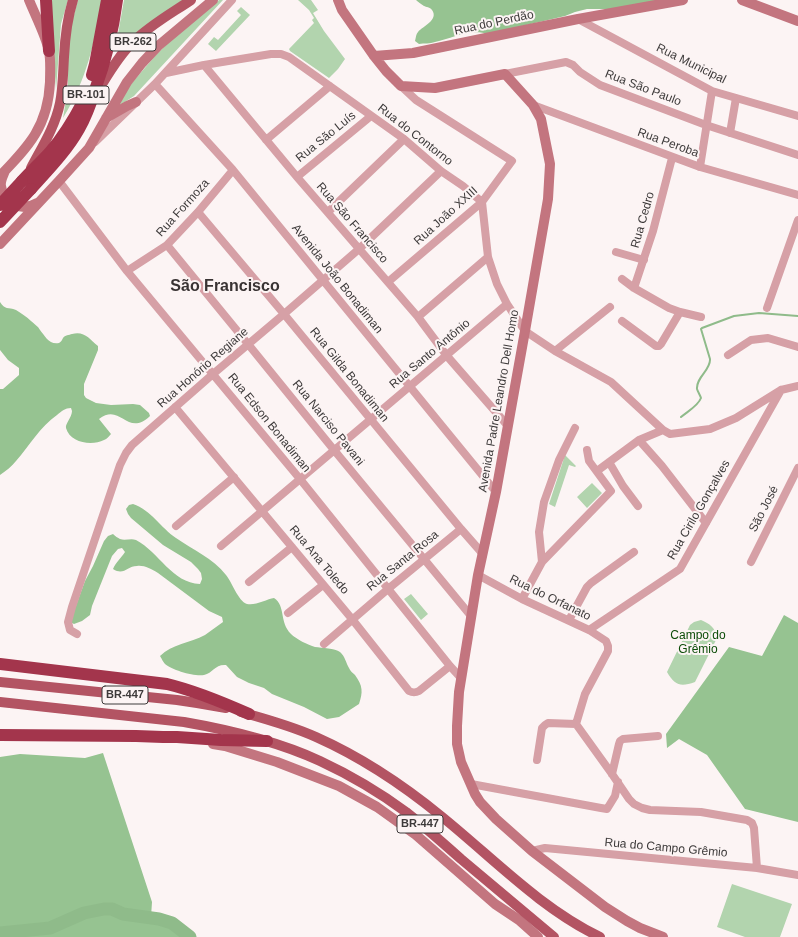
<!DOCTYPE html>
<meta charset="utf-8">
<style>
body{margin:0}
canvas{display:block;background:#fcf4f4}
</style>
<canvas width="798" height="937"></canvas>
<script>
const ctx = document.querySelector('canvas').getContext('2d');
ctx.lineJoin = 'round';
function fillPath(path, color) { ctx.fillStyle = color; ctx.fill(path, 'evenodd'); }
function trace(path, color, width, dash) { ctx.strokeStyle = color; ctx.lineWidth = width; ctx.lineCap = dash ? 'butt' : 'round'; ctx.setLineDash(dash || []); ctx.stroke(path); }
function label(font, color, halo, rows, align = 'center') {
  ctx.font = font + ' Helvetica,sans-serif'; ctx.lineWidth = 4; ctx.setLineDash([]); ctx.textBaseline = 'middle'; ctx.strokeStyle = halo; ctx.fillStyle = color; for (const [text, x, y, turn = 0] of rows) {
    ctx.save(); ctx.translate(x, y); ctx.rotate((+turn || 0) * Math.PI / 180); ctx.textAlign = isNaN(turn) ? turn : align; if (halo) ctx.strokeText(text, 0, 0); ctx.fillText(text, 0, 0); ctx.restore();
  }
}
const green = new Path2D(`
 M50,0H68L61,24L56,90Z
 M78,0H102C94,44 87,79 63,118L68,88V55L71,25Z
 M124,0H183C159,16 137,32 115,51Z
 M219,0H223L134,96L114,109L124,92L156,55L176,35Z
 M298,0H311L318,10L313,13L324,31L345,59L338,69L329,78L290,51L289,49L314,23L312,20L314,18L309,10Z
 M241,7L250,15L216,51L208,44L214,37L218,40L241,15L237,11Z
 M565,455L576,466L575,467L569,465L555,507L549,504Z
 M592,483L602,493L587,508L577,497Z
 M411,594L428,614L421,620L404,599Z
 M701,620C710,624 715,627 717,638L695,682C681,687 675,686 667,672L690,625L694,622Z
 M732,884L792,904L780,937H745L717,927Z`);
const forest = new Path2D(`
 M416,0H660L634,9H587L575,12L565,16L488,34C471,28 452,38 435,42C430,44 424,43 419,44L415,41C416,37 416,34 418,32C423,26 439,20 432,10C430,7 426,7 424,6C421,4 418,2 416,0Z
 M0,302C5,310 8,307 16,310C21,313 27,317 31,321C34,324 38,326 40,330C45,336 49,345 59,343C61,342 62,340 63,338C65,335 69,335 72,334C85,331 89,339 98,346V350L84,384V395L86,398L96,403L111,405L133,404L140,405L149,413L150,416C127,438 121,402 99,419L111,434C109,436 107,439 104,440C92,446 70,443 66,428C65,424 72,417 72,411L71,408C65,408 62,411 57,415C40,427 30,445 16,461C12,466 6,471 0,475V389H3L19,375V368L8,360L0,350Z
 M133,504C151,510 161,528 176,538C193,550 213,558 226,575C232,582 238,601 247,604C255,606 267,599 274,598C286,606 279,622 291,634C296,639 308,645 315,647C322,648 335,648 340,652C345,656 346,663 349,668C350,671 353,673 355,675C363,686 363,692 359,704L339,717L327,719L304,707L272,694L264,688L249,683L237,677L226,665C215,664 213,673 204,675C195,677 172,670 165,664C163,662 162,659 160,656C172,644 190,643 205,635C211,631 217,626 223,622L222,617L209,611L158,573C151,569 144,565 137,566C127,566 124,576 113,569C116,562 121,558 125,552L122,548L118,549L112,556L92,606L90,615L82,621L74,624L70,622L85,581L93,566L104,541L108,536L113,534C115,536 118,538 120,539C125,541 131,538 136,540C159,552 172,583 200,584L202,579L201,573L198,569L191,562L163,545L131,518L128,514L126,509L129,505Z
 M784,615L798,623V822L745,809L707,755L679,739L667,748L666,734L729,647L762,656Z
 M103,753L152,902L151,917L159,919L172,923L190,937H0V757L20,754L85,758Z`);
const stream = new Path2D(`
 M681,417C688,411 698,406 701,398C700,395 698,392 697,389C696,377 711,370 710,359L701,329L702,328L734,316L759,313L798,316`);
const river = new Path2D(`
 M0,933L50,928L84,913L104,909H112L123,914L159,919L172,923L190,937`);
const street = new Path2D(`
 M578,19L712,91L798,116
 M204,65L271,54H281L289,57L404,139L441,171L463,186L482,202L488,257L497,284L507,304L525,331L555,351L611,382L663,430L670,434L710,429L736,418L781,390L798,386
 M166,73L204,65L297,177L418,317L447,356L508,426
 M505,74L566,62L573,65L580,72L600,85L706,125L798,155
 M155,84L233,170L496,492
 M533,105L700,167L798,195
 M730,133L736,98
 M266,140L330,86
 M95,142L155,84L232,0
 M700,167L712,91
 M297,177L371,116
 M59,181L127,271L300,479L450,666L461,678
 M198,212L284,314L461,529L482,553
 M328,212L404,139
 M167,245L248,344L334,450L424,559L471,616
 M616,252L644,260
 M127,271L167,245L198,212L233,170
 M622,279L634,288L669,308L680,312L701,317
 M388,282L482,202L512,161L416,100L401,86
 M634,288L653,231L672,158
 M767,308L798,220
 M418,317L488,257
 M622,321L656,346H659L661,344L680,312
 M555,351L610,307
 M728,355L751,340L768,338L798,347
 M175,407L352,619L409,691C413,693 415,693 419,691L450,666
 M639,440L662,466L706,523
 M609,462L623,486L638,506
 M597,471L639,440L663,430
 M176,526L234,477
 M221,546L507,304
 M542,562L539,532L544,502L559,460L575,428
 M751,562L798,468
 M478,575L522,599L589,630L606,641L608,646V651L585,694L576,724L612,774L629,799L634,804L642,808L650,810L701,812L747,820L752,823L754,828L757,868
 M249,582L292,547
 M522,599L542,562L611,491L589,461L587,450
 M288,613L323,585
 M569,620L587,587L591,583L634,552
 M589,630L680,569L781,390
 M77,634L70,630L68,622L72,607L120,465L126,453L132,445L213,374L284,314L359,249L441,171
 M324,644L388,589L461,529
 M537,760L542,728L545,725L548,723L576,724
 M612,774L619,744L620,741L623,739L658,736
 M471,784L601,808L607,809L615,796L618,782
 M532,851L545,848L757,868L798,875`);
const secondary = new Path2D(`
 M338,0L342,10L374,56L386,71L401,86L435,88L505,74L533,105L541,119L550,164L548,199L525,331L496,492L478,575L459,692L457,726V744L461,762L475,794L480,802L496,819L532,851L605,907L627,921L640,928L663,937
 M742,0L798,21
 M374,56L413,53L578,19L683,0
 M106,118L127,106L136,102
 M5,171C3,176 0,181 1,186C3,204 22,212 37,203
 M0,176C29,146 48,126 50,82C50,72 51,61 49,51C46,36 35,15 29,0
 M0,244L59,181L89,148L127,82L142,63L158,46L213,0
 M213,744L225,746L277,762L339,786L377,807L416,835L495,904L519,920L538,937`);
const primary = new Path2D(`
 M99,89C109,73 119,55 133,42C150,25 172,13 191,0
 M31,168C42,147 55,127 60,103C63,88 63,73 64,57C65,38 67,19 73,0
 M0,682L177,700L197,703L226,708
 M0,702L184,722C230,730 277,741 320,761C350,775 379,792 406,812C425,827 443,843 461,859C492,885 523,911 554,937
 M241,712C266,719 292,726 316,737C361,757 403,785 441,816C493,858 540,908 600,937`);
const highway = new Path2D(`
 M46,0L49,51
 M92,75L95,64L107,0
 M22,181C31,171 41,162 50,152C64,136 74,119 84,100
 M31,189C48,170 66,152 79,129C86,117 91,103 95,90C106,60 113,31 117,0
 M0,664L167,684C196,691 222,702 249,714
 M0,735L136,736L163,737H177L221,740L267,741`);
const highwayBridge = new Path2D(`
 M0,205L22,181
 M0,222L31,189`);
const shields = [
 [133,42,46],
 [86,95,46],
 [125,695,46],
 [420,824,46]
];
const shieldNames = [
 ["BR-262",133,42],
 ["BR-101",86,95],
 ["BR-447",125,695],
 ["BR-447",420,824]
];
const streetNames = [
 ["Rua do Perdão",494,23,-12],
 ["Rua Municipal",691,64,26],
 ["Rua São Paulo",643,88,21],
 ["Rua do Contorno",415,135,38],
 ["Rua São Luís",326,137,-39],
 ["Rua Peroba",668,143,20],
 ["Rua Formoza",183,208,-48],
 ["Rua João XXIII",446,216,-42],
 ["Rua Cedro",643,220,-74],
 ["Rua São Francisco",352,223,49],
 ["Avenida João Bonadiman",337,279,51],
 ["Rua Santo Antônio",430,354,-40],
 ["Rua Honório Regiane",203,368,-41],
 ["Rua Gilda Bonadiman",349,375,51],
 ["Avenida Padre Leandro Dell Homo",499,401,-80],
 ["Rua Edson Bonadiman",269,423,51],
 ["Rua Narciso Pavani",328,423,51],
 ["São José",764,509,-63],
 ["Rua Cirilo Gonçalves",699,510,-60],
 ["Rua Ana Toledo",319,560,50],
 ["Rua Santa Rosa",403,561,-39],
 ["Rua do Orfanato",550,598,26],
 ["Rua do Campo Grêmio",666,848,5]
];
const parkNames = [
 ["Campo do",698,636],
 ["Grêmio",698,650]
];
const districtNames = [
 ["São Francisco",225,287]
];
fillPath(green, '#b2d4ae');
fillPath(forest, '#96c391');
trace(stream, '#8fbb8a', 2);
trace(river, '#8fbb8a', 13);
trace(street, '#d6a0a6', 8);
trace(secondary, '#c3757f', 10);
trace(primary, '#b35463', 10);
trace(highway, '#a3354c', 12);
trace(highwayBridge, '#a3354c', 12);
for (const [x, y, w] of shields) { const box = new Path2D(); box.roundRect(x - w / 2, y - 9, w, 18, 3); ctx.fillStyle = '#fcf4f4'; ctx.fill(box); trace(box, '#3d3a3a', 1); }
label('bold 11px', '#3d3a3a', null, shieldNames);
label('12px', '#3d3a3a', '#fcf4f4', streetNames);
label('12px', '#0c4c08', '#fcf4f4', parkNames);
label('bold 16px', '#393333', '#fcf4f4', districtNames);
</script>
